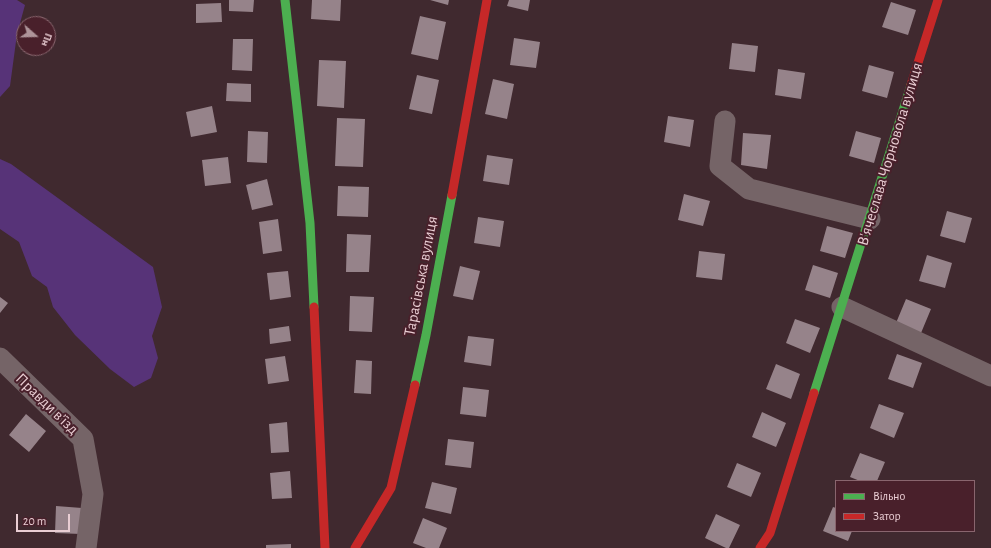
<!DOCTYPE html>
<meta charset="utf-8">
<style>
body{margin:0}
#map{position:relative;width:991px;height:548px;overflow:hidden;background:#40292f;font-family:"Alegreya Sans",sans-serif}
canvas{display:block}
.legend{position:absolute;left:835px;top:480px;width:140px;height:52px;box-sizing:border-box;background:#49202b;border:1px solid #89656e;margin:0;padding:5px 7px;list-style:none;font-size:12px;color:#e9cdd3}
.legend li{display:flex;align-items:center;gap:8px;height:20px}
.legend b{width:20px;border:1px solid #89656e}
.north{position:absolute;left:16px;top:16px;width:40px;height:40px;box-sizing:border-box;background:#49202b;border:1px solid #89656e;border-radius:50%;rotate:110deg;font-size:11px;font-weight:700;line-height:16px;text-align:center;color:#e9cdd3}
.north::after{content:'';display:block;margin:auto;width:14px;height:18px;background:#ae949a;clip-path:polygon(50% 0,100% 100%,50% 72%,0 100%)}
.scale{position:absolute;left:16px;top:514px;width:54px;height:18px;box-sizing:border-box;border:2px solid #e9cdd3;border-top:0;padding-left:5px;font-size:12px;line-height:14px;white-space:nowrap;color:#e9cdd3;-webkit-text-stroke:3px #49202b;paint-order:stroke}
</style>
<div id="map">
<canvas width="991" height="548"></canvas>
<ul class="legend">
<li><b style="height:5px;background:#4caf50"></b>Вільно</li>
<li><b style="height:5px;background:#c62828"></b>Затор</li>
</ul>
<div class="north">Пн</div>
<div class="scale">20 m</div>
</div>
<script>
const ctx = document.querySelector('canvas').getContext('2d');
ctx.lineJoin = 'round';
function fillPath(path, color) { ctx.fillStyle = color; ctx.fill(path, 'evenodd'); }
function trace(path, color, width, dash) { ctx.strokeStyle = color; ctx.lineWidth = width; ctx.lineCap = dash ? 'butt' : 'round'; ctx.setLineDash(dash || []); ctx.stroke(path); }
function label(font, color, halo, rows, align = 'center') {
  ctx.font = font + ' "Alegreya Sans",sans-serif'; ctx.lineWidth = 4; ctx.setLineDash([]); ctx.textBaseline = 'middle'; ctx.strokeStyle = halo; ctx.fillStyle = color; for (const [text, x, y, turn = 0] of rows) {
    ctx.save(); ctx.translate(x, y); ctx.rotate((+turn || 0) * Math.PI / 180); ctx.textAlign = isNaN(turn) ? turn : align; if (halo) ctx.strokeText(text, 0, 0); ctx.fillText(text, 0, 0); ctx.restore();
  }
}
const green = new Path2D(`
 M0,0H17L25,5L17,34L10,86L0,97Z
 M0,159L11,164L153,267L162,307L152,336L158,358L151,378L134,387L110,369L75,335L53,307L47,287L32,276L19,242L0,229Z`);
const building = new Path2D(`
 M229,0H254L253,12L229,11Z
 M312,0H341L340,21L311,19Z
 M430,0H449L448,5Z
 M509,0H530L528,11L507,6Z
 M891,2L916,10L908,35L882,27Z
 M221,3L222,22L196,23V4Z
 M420,16L446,22L438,60L411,54Z
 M514,38L540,42L536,68L510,65Z
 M233,39H253L252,71L232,70Z
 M732,43L758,46L755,72L729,69Z
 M319,60L346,61L344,108L317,106Z
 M869,65L894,72L887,98L862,91Z
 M778,69L805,73L801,99L775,95Z
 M417,75L439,80L432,114L409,109Z
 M493,79L514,84L507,119L485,114Z
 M227,83L251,84V102L226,101Z
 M212,106L217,132L191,137L186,112Z
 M668,116L694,120L690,147L664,142Z
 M337,118L365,119L363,167L335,166Z
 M248,131L268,132L267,163L247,162Z
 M856,131L881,138L874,163L849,156Z
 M743,133L771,135L767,169L741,165Z
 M487,155L513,159L509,185L483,181Z
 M228,157L231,183L205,186L202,160Z
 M267,179L273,205L252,210L246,185Z
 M338,186L369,187L368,217L337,216Z
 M684,194L710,201L703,226L678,220Z
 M947,211L972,218L965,243L940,236Z
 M478,217L504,221L500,247L474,243Z
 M278,219L282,251L263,254L259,222Z
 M827,226L853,233L845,258L820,251Z
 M347,234L371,235L369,272H346Z
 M699,251L725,254L722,280L696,277Z
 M927,255L952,263L945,288L919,281Z
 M813,265L838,273L830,298L805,290Z
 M460,266L480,271L473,300L453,296Z
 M288,271L291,297L270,300L267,273Z
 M350,296L374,297L372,332L349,331Z
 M0,297L8,303L0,313Z
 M906,299L931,309L921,333L896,323Z
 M795,319L820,328L810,353L786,343Z
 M289,326L291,341L270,344L269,329Z
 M468,336L494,339L491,366L464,362Z
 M897,354L922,363L913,388L888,379Z
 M285,356L289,381L268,384L265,359Z
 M356,360L372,361L371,394L354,393Z
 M776,364L800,374L791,399L766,389Z
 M463,387L489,390L486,417L460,414Z
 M879,404L904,413L894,438L870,428Z
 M762,412L786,423L776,447L752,437Z
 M26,414L46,431L29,452L9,435Z
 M287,422L289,452L271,453L269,424Z
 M448,439L474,442L471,468L445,465Z
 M860,453L885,462L877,481H860L850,477Z
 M737,463L761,473L751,497L727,487Z
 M290,471L292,498L272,499L270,473Z
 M432,482L457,488L451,514L425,508Z
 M56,506L82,508L81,534L55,533Z
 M833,507L836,508V531H852L848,541L823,531Z
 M716,514L740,525L729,548H726L705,538Z
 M423,518L447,528L439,548H426L413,543Z
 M291,544V548H266V545Z`);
const street = new Path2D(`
 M725,121L720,166L749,189L870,219
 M842,307L991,376
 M0,358L83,439L93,494L86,548`);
const fast = new Path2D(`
 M285,0L310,223L314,307
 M415,385L426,335L452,195
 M814,393L911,85`);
const jam = new Path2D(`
 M911,85L938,0
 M452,195L487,0
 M314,307L325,548
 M355,548L391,488L415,385
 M760,548L770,533L814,393`);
const streetNames = [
 ["В'ячеслава Чорновола вулиця",890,154,-73],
 ["Тарасівська вулиця",421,276,-79],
 ["Правди в’їзд",47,404,44]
];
fillPath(green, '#573378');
fillPath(building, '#96838a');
trace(street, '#756467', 21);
trace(fast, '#4caf50', 9);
trace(jam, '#c62828', 9);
label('16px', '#e9cdd3', '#49202b', streetNames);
</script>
